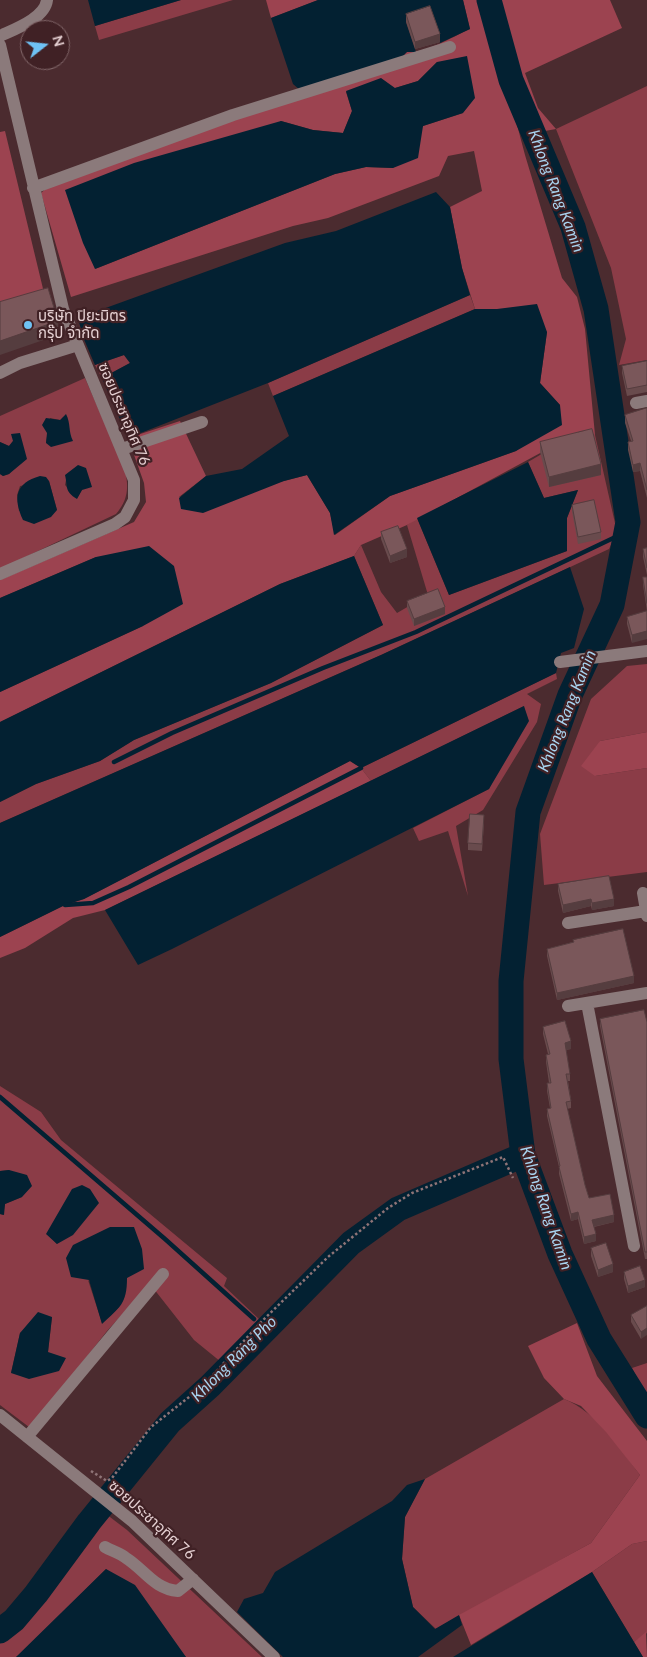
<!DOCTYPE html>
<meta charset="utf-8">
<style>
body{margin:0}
#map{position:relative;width:647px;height:1657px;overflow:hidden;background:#4b2b2f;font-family:Lato,sans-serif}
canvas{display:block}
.north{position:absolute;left:20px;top:20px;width:50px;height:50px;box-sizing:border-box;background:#402125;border:1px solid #82676a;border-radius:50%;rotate:74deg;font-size:14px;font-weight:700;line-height:20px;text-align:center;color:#e5d0d2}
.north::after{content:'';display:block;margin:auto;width:18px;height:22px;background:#6fc2f4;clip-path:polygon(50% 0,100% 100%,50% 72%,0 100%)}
</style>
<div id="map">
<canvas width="647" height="1657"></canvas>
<div class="north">N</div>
</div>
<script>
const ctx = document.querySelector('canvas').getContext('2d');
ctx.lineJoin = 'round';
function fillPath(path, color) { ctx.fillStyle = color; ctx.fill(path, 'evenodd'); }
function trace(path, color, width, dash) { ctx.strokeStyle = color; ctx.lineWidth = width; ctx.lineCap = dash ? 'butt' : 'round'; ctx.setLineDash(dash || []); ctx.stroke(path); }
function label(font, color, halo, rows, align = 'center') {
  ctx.font = font + ' Lato,"Noto Sans Thai",sans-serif'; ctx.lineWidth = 4.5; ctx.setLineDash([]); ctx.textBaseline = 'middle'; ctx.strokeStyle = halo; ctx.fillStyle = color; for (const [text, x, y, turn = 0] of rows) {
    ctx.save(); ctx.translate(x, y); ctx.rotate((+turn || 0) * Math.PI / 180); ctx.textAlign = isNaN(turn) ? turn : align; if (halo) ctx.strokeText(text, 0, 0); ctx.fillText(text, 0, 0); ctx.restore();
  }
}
const green = new Path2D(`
 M181,0H233L99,40L95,26Z
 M647,86V360L619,365L626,339L611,268L556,129Z
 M470,295L475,309L273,396L268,383Z
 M124,355L130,363L102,378L95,365Z
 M85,378L125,470C129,488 128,500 116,514L0,569V474L3,476L9,474L18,464L13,441L9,446L0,442V416ZM50,418L60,420L69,427V432L46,443ZM66,480L82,490L77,498L65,485ZM49,481L57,510L19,511L17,495L20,486Z
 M581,431L595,435L617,532L609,549L381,655L0,823V802L36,784L100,761L134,740L271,683L383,625L354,556L361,545L381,592L397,613L428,595L407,525L417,518L449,595L567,551V518L578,490L544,498L528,462Z
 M647,664V732L600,741L595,776L647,768V872L544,885L540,834L591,699L627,666Z
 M556,673L557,679L527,694L541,704L537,722L483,810L456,826L468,896L448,831L419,841L413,828L489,789L524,706L371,781L361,768Z
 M0,1086L41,1112L61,1140L227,1278L224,1286L260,1320L221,1362L194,1340L150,1284L107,1331L33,1425L29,1427L0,1405V1214L3,1215L5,1204L22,1197L9,1170L0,1171ZM59,1213L57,1244L47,1234ZM88,1280L119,1307L102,1323ZM52,1317L48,1352L11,1373L20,1333Z
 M647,1363V1398L632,1368Z
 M564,1399C598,1413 618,1446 640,1475L591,1543L436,1629L413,1607L402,1559L405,1517L425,1479Z
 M106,1514L127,1530L262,1657H186L106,1569L19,1655L16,1657H0V1640L19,1626Z
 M647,1541V1633L634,1642L592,1572L632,1544Z`);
const forest = new Path2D(`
 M266,0H318L271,18Z
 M463,0H484L525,155L562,278L577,297L585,329L595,435L581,431L407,525L361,545L354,556L280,584L0,722V692L143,626L96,557L0,598V580L134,522L146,502L144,483L128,438L180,421L206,476L179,497L284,481L307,475L330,513L335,535L390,496L516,451L560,405L540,383L547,332L497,309H475L462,268L450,207L482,191L474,151L448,156L439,176L328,218L293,226L71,297L41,193L50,185L407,52C429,52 450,38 470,29ZM437,62L463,113L423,126L393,168L366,167L335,174L95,269L281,121L313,130L343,133L352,111L346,92L395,88L418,81Z
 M497,0H610L622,28L525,73L538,108L556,129L545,131L519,83Z
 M5,131L45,297L0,312V132Z
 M647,732V768L595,776L581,766L600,741Z
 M350,761L361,768L371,781L105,910L73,918L25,948L0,958V937L65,905L84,899Z
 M577,1323L597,1376L647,1441V1541L632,1544L592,1572L471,1645L459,1615L591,1543L640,1475L606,1432L581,1406L564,1399L544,1378L528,1346Z
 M646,1632L647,1657H643L634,1642Z`);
const water = new Path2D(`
 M88,0H181L95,26Z
 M318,0H463L470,29L440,43L429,13L406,22L416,52H407L400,59L300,90L293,84L271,18Z
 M467,56L475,98L463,113L423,126L418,158L393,168L366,167L335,174L95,269L83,243L65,190L134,163L281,121L313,130L343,133L352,111L346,91L381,78L395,88L418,81L437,62Z
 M436,192L450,207L462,268L470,295L268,383L128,438L102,378L130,363L124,355L95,365L83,337L78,318L285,243L336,231Z
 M537,304L547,332L540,383L560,405L562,425L516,451L390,496L334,535L330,513L307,475L284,481L203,513L181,509L179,498L206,476L242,469L289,436L273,396L475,309H497Z
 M66,414C71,424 68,431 73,441L51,447L46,443L47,433L42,425L46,418L60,420Z
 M20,433L27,459L9,474L3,476L0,474V442L9,446L13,441L11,434Z
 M528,462L544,498L578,490L567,518V551L449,595L417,518Z
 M78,465L86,468L92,487L82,490L77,499C64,491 68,487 65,475Z
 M40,476L46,477L49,481L57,510L51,517L34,524L23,520C13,498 15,483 40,476Z
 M149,546L174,566L183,604L143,626L0,692V598L96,557Z
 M354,556L383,625L271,683L134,740L100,761L36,784L0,802V722L280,584Z
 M570,567L584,609L574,648L561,653L556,673L361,768L350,761L84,899L65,905L0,937V823L381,655Z
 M524,706L529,721L489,789L172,949L138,965L105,910Z
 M9,1170L27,1175L32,1186L22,1197L5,1204L4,1215L0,1214V1171Z
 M82,1185L90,1189L99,1203L73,1235L57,1244L46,1234L72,1189Z
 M110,1227H134L142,1249L144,1269L127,1278C127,1304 120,1307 102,1324L89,1280L71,1277L66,1258L73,1245Z
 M38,1312L52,1317L48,1352L66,1358L59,1371L29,1379L11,1373L20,1333Z
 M425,1479L405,1517L402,1559L413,1607L435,1629L459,1615L462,1625L418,1657H283L237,1612L244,1599L263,1593L275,1572L392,1501L407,1485Z
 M106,1569L135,1585L186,1657H16Z
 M592,1572L643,1657H453Z`);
const stream = new Path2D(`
 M114,762L172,733L323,668L416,632L626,532
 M65,905L93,903L129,887L361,768
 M0,1097L165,1239L254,1319
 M264,1328V1329`);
const river = new Path2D(`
 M489,0L511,80L573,227L596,309L628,522L612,605L570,695L528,812L511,981V1059L523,1155L560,1254L599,1339L647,1416
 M0,1631L14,1620L36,1594L89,1522L170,1422L210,1386L351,1243L398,1209L523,1155`);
const path = new Path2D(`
 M91,1471L107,1481L112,1478L151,1427L203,1386L262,1321L328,1257L388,1208L412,1193L503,1157L513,1178`);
const minor = new Path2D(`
 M0,36C15,29 45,18 47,0
 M0,45L63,309L134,480V500L125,517L115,524L0,574
 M33,188L233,115L450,47
 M0,373L20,363L78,345
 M636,403L647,401
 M122,449L202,422
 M560,662L647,651
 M643,893L647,916
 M568,923L646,911
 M587,1003L634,1246
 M568,1006L647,993
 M0,1415L132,1521L274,1657
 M27,1437L163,1274
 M105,1547C112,1551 120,1553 126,1558C145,1570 154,1589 178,1591L193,1579`);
const wall = new Path2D(`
 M406,14L440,42L415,49L406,22Z
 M647,361V392L627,396L622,373V366Z
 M647,408V498L640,471L633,472L628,450V442L631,441L625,423V415Z
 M540,442L601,475L549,487L540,452Z
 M572,505L601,532V539L578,544L572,512Z
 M381,532L407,557L390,563L381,539Z
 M647,548V575L643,557V549Z
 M643,577H647V611L643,585Z
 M407,601L445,614L414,626L407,608Z
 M647,611L632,643L627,624V617Z
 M484,823L482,851L468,850V843Z
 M558,884L614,906L592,910L591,906L563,913L558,891Z
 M573,940L634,983L557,1000L547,956V949L573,942Z
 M600,1019L647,1022V1259H645L600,1026Z
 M543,1027L571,1049L566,1050L570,1074V1081H568L571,1101V1108L567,1109L585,1185L589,1198L614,1222L594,1227L596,1241L584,1244L578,1219L571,1221L559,1174V1167L547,1116V1109L550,1108L547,1091V1083H549L546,1062V1055L548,1054L543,1034Z
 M591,1248L613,1272L598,1277L591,1256Z
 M624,1272L645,1287L628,1293L624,1279Z
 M647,1306L641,1339L631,1322V1315Z`);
const shadedWall = new Path2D(`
 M440,34V42L415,49V42Z
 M58,321V335L0,355V341Z
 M640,463V471L633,472V465Z
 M601,464V475L549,487V477Z
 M407,549V557L390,563V556Z
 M445,607V614L414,626V619Z
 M647,631V639L632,643V635Z
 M591,899V906L563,913V905Z
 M614,899V906L592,910V903Z
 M634,976V983L557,1000V993Z
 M571,1041V1049L565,1050V1043Z
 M578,1212V1219L571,1221V1214Z
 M614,1215V1222L592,1227V1220Z
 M596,1234V1241L584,1244V1237Z
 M613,1264V1272L598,1277V1270Z
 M645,1280V1287L628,1293V1286Z
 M647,1328V1335L641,1339V1332Z`);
const building = new Path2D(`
 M430,6L440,34L415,42L406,14Z
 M48,288L58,321L0,341V302Z
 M647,361V385L627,389L622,366Z
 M647,408V490L640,463L633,465L628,442L633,441L625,415Z
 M592,429L601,464L549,477L540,442Z
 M594,500L601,532L578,537L572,505Z
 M398,526L407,549L390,556L381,532Z
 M647,548V568L643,549Z
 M643,577H647V603Z
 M438,589L445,607L414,619L407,601Z
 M647,611V631L632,635L627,617Z
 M470,814L484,815L482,844L468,843Z
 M609,876L614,899L592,903L591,899L563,905L558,884Z
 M623,929L634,976L557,993L547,949L574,942L573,940Z
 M644,1010L647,1022V1252H645L600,1019Z
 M565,1021L571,1041L565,1043L570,1074H566L571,1101L566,1102L585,1185L589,1198L610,1194L614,1215L592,1220L596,1234L584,1237L578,1212L571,1214L559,1167L560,1166L547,1109L551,1108L547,1083H551L546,1055L550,1054L543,1027Z
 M606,1243L613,1264L598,1270L591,1248Z
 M640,1266L645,1280L628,1286L624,1272Z
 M647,1306V1328L641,1332L631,1315Z`);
const markers = [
 [28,325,5,"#6fc2f4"]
];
const poiNames = [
 ["บริษัท ปิยะมิตร",38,316],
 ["กรุ๊ป จำกัด",38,333]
];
const streetNames = [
 ["ซอยประชาอุทิศ 76",124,414,67],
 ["ซอยประชาอุทิศ 76",152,1520,42]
];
const waterNames = [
 ["Khlong Rang Kamin",556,191,69],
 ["Khlong Rang Kamin",567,711,-68],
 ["Khlong Rang Kamin",546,1208,71],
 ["Khlong Rang Pho",234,1359,-45]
];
fillPath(green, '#8b3c47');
fillPath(forest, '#9c4350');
fillPath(water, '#032132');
trace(stream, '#032132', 4.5);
trace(river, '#032132', 25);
trace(path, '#8f7477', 2.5, [2.5, 2.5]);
trace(minor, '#8b7a7b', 12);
fillPath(wall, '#694b4d');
fillPath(shadedWall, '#553d3f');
fillPath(building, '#7a575a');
trace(building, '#553d3f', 1);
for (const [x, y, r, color] of markers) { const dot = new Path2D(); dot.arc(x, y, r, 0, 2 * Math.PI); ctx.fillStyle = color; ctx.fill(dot); trace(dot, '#402125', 2); }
label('15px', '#e5d0d2', '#402125', poiNames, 'left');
label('15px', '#e5d0d2', '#402125', streetNames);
label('italic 16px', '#a8d3ef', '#402125', waterNames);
</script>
